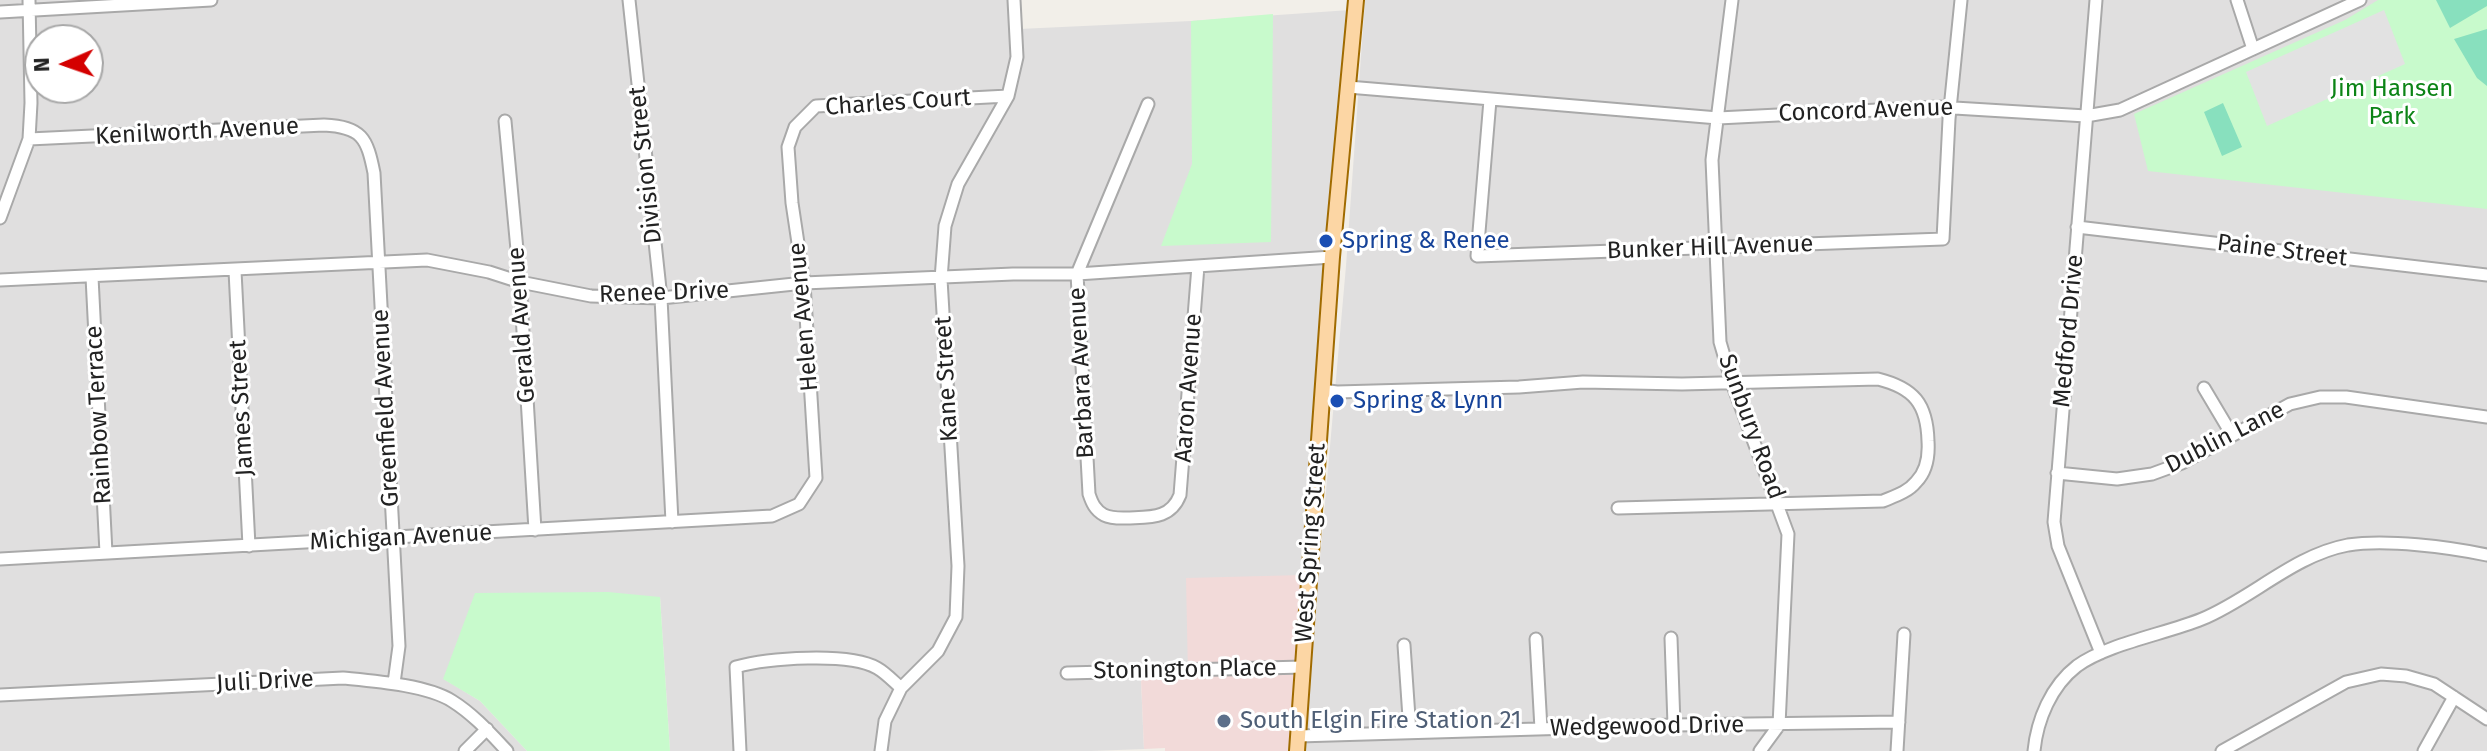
<!DOCTYPE html>
<style>
body{margin:0}
#map{position:relative;width:2487px;height:751px;overflow:hidden;background:#f2efe9;font-family:"Fira Sans",sans-serif}
canvas{display:block}
.north{position:absolute;left:24px;top:24px;width:80px;height:80px;box-sizing:border-box;background:#fff;border:2px solid #a7a7a7;border-radius:50%;rotate:268deg;font-size:22px;font-weight:700;line-height:32px;text-align:center;color:#222}
.north::after{content:'';display:block;margin:auto;width:28px;height:36px;background:#d40000;clip-path:polygon(50% 0,100% 100%,50% 72%,0 100%)}
</style>
<div id="map">
<canvas width="2487" height="751"></canvas>
<div class="north">N</div>
</div>
<script>
const ctx = document.querySelector('canvas').getContext('2d');
ctx.lineJoin = 'round';
function fillPath(path, color) { ctx.fillStyle = color; ctx.fill(path, 'evenodd'); }
function trace(path, color, width, dash) { ctx.strokeStyle = color; ctx.lineWidth = width; ctx.lineCap = dash ? 'butt' : 'round'; ctx.setLineDash(dash || []); ctx.stroke(path); }
function label(font, color, halo, rows, align = 'center') {
  ctx.font = font + ' "Fira Sans",sans-serif'; ctx.lineWidth = 6; ctx.setLineDash([]); ctx.textBaseline = 'middle'; ctx.strokeStyle = halo; ctx.fillStyle = color; for (const [text, x, y, turn = 0] of rows) {
    ctx.save(); ctx.translate(x, y); ctx.rotate((+turn || 0) * Math.PI / 180); ctx.textAlign = isNaN(turn) ? turn : align; if (halo) ctx.strokeText(text, 0, 0); ctx.fillText(text, 0, 0); ctx.restore();
  }
}
const residential = new Path2D(`
 M0,0H27L29,97L23,148L0,209Z
 M33,0H1010L1019,29L1191,21L1350,10L1303,575L1188,676L1141,680L1144,749L1091,751H670L660,597L444,679L480,701L527,751H0V701L338,685L395,688L435,699L399,681L0,692V223L27,154ZM40,40H88V88H40Z
 M1365,0H2487V751H1303L1346,266Z`);
const commercial = new Path2D(`
 M1303,575L1294,751H1165V748L1144,749L1141,679L1188,676L1186,578Z`);
const park = new Path2D(`
 M2378,0H2487V209L2148,171L2134,114L2345,20Z
 M1273,14L1271,242L1161,246L1192,164L1191,21Z
 M608,592L660,597L670,751H527L480,701L443,679L475,593Z`);
const pitch = new Path2D(`
 M2436,0H2487V6L2450,28Z
 M2487,29V86L2477,78L2454,39Z
 M2223,103L2242,147L2222,156L2204,112Z`);
const parking = new Path2D(`
 M2384,10L2405,64L2267,126L2246,72Z`);
const minor = new Path2D(`
 M629,0L661,298L672,522
 M1732,0L1712,160L1720,342L1732,383L1788,534L1779,725L1760,751
 M2096,0L2054,522L2058,546L2101,653
 M2237,0L2253,49
 M0,12L211,0
 M1348,87L1718,118L1938,107L2086,116L2120,110L2360,0
 M1490,100L1477,256L1943,239L1949,119L1961,0
 M1148,104L1077,274L1089,494C1092,503 1095,510 1104,515C1112,519 1121,518 1130,518C1152,517 1171,518 1180,495L1198,266
 M505,121L520,282L535,530
 M29,139L324,125C362,127 367,138 374,173L399,646L394,683
 M0,218L29,139L31,103L29,0
 M2077,227L2487,275
 M235,271L249,546
 M92,277L106,553
 M0,280L427,260L489,272L520,282L591,296L661,298L804,283L1013,274H1077L1332,257
 M2204,388L2232,435
 M1322,390L1337,392L1519,387L1583,382L1682,384L1878,379C1914,388 1927,404 1928,441C1929,456 1927,471 1916,482C1908,492 1895,496 1883,501L1618,508
 M2057,473L2117,479L2152,474L2182,463L2290,404L2320,397H2346L2487,417
 M0,559L772,516L799,504L816,478L804,283L792,203L788,147L795,127L816,106L1008,96
 M1671,638L1674,725
 M1536,639L1541,729
 M1404,645L1410,732
 M1067,673L1303,667
 M0,695L343,678C373,681 427,685 452,701C473,714 490,733 507,751
 M1298,736L1674,725L1899,722
 M465,751L487,729
 M740,751L736,667C767,658 849,652 877,668C886,673 894,682 901,688
 M881,751L885,721L901,688L938,651L956,617L958,566L941,279L945,226L958,184L1008,96L1017,57L1014,0
 M1897,751L1904,634
 M2034,751C2037,720 2051,686 2077,666C2107,644 2165,634 2202,619C2251,599 2294,555 2348,545C2386,539 2449,547 2487,555
 M2222,751L2346,682L2381,674L2406,676L2434,684L2487,719
 M2424,751L2454,697`);
const major = new Path2D(`
 M1297,751L1332,257L1356,0`);
const markers = [
 [1326,241,8,"#1a4fb4"],
 [1337,401,8,"#1a4fb4"],
 [1224,721,8,"#5c6f8a"]
];
const parkNames = [
 ["Jim Hansen",2392,89],
 ["Park",2392,117]
];
const streetNames = [
 ["Charles Court",898,103,-4],
 ["Concord Avenue",1866,111,-2],
 ["Kenilworth Avenue",197,132,-3],
 ["Division Street",646,165,-96],
 ["Bunker Hill Avenue",1710,248,-2],
 ["Paine Street",2282,251,7],
 ["Renee Drive",664,293,-2],
 ["Helen Avenue",804,317,-95],
 ["Gerald Avenue",522,325,-94],
 ["Medford Drive",2069,331,-85],
 ["Barbara Avenue",1082,373,-93],
 ["Kane Street",947,379,-93],
 ["Aaron Avenue",1189,388,-86],
 ["James Street",242,408,-93],
 ["Greenfield Avenue",386,408,-93],
 ["Rainbow Terrace",99,415,-93],
 ["Sunbury Road",1751,427,70],
 ["Dublin Lane",2225,438,-27],
 ["Michigan Avenue",401,538,-3],
 ["West Spring Street",1311,543,-86],
 ["Stonington Place",1185,670,-1],
 ["Juli Drive",265,682,-3],
 ["Wedgewood Drive",1647,727,-1]
];
const transitNames = [
 ["Spring & Renee",1342,241],
 ["Spring & Lynn",1353,401]
];
const serviceNames = [
 ["South Elgin Fire Station 21",1240,721]
];
fillPath(residential, '#e0dfdf');
fillPath(commercial, '#f2dad9');
fillPath(park, '#c8facc');
fillPath(pitch, '#88e0be');
fillPath(parking, '#e2e2e2');
trace(minor, '#a9a9a9', 15);
trace(major, '#a06b00', 18);
trace(minor, '#fff', 11);
trace(major, '#fcd6a4', 14);
for (const [x, y, r, color] of markers) { const dot = new Path2D(); dot.arc(x, y, r, 0, 2 * Math.PI); ctx.fillStyle = color; ctx.fill(dot); trace(dot, '#fff', 3); }
label('24px', '#0c8416', '#fff', parkNames);
label('24px', '#222', '#fff', streetNames);
label('24px', '#164399', '#fff', transitNames, 'left');
label('24px', '#4e5e75', '#fff', serviceNames, 'left');
</script>
